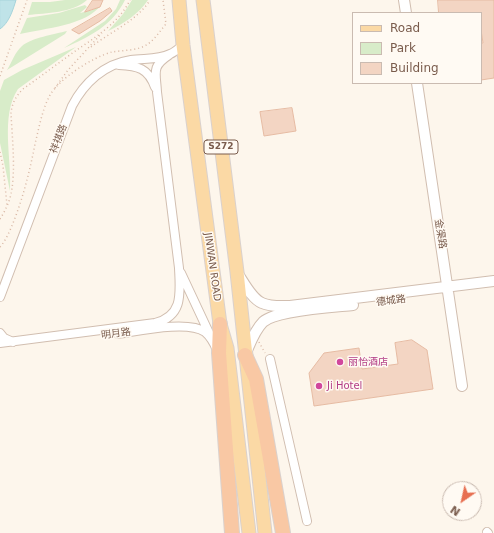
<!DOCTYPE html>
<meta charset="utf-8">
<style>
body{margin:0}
#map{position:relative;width:494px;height:533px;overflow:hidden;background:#fdf6ec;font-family:"DejaVu Sans",sans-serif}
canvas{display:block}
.legend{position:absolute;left:352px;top:12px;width:130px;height:72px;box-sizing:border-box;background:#fffaf3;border:1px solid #cabbb1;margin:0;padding:5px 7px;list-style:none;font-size:12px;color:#7a5c4d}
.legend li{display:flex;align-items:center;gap:8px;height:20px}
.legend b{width:20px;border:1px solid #cabbb1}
.north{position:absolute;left:442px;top:481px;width:40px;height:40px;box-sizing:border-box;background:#fffaf3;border:1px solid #cabbb1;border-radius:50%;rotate:214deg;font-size:11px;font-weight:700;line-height:16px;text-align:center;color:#7a5c4d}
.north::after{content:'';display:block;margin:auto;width:14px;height:18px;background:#e76f51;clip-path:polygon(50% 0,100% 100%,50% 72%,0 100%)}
</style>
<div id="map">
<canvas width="494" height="533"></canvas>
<ul class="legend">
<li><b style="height:5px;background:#fbd9a5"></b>Road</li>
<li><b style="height:11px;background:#d8ecc9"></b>Park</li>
<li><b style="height:11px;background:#f3d5c3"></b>Building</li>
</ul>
<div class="north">N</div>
</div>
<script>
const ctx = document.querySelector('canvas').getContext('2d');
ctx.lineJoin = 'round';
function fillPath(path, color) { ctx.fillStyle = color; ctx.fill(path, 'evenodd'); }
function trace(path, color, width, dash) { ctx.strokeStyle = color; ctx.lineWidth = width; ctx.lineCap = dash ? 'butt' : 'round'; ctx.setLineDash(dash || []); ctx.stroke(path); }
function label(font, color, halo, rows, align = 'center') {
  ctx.font = font + ' "DejaVu Sans","Noto Sans SC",sans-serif'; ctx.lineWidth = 3; ctx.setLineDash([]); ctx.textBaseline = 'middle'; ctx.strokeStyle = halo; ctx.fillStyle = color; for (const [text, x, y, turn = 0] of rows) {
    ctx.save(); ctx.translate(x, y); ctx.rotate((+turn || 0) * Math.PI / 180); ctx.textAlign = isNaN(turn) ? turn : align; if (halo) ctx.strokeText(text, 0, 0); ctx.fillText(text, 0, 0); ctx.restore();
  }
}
const green = new Path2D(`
 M65,0H87C73,13 46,13 28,15L32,2H50Z
 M120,0H125C112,26 89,37 64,48L105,21L116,9Z
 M132,0H148C139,14 123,24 108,31L123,14Z
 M102,4C86,26 45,28 20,34L27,18L59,13L85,5L87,7L80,13L92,10Z
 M67,31L65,34L7,70C12,62 15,52 22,46C31,38 55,34 67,31Z
 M76,47L18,89C0,116 12,159 10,191L0,143V91L4,80L22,70Z`);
const water = new Path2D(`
 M0,0H16C13,10 9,23 0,29Z`);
const building = new Path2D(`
 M93,0H103L100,7L85,12Z
 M438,0H494V78L481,80V43H483L481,30V13H439Z
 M110,8L112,11L100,21L79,34L72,30Z
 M292,108L296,131L264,136L260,112Z
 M412,340L427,350L433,389L314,406L309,373L324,353L359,348L362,369L398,364L395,343Z`);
const path = new Path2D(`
 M91,47C110,32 137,21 150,0
 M0,76L27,0
 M55,88L68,70L102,33
 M0,152L3,166L7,205
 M0,219C5,211 9,203 11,194C16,170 12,137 11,113C12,103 16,96 23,89C40,77 57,64 74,52C94,38 119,23 130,0
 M0,247C7,239 11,228 15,218C24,194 30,170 35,144C39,128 42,110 50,95C60,78 93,57 112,52C123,50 138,51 148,44C155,39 160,31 166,24L163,0
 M259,342L265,353`);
const minor = new Path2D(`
 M119,65C138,66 148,68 155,87
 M181,273L210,335
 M0,297L72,106C84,83 104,64 131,60C143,58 159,60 170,54C175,52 179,48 183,45
 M0,333L4,338L13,342
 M118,334C139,331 188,320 205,332C211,337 214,343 217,350
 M0,343L155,323C184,316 180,292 179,268L157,92C156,72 151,67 169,55
 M270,359L307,521
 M487,532L488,533`);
const tertiary = new Path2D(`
 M404,0L406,13
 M417,83L462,386
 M238,274C244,283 252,299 262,303C270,307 281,306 290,306L494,281
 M245,355C250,344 254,331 263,322C276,310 334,307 353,305`);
const primary = new Path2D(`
 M179,0L183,45L220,324L227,348L249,533
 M203,0L237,272L265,533`);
const trunk = new Path2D(`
 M220,324L219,353L232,533
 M245,355L256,379L283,533`);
const markers = [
 [340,362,4,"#d1479c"],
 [319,386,4,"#d1479c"]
];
const shields = [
 [221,147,34]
];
const shieldNames = [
 ["S272",221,147]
];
const streetNames = [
 ["祥祺路",59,139,-69],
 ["金渠路",440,234,81],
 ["JINWAN ROAD",212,267,82],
 ["德城路",391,301,-7],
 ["明月路",116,334,-7]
];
const hotelNames = [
 ["丽怡酒店",348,362],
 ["Ji Hotel",327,386]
];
fillPath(green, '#d8ecc9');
fillPath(water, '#bfe3e8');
trace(water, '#a5d3da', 1);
fillPath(building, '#f3d5c3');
trace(building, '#e6bba3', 1);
trace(minor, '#d1beb0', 10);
trace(tertiary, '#d1beb0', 12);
trace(primary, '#dad1cd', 15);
trace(trunk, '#dad1cd', 16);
trace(path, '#d9b8a5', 1.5, [1, 3]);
trace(minor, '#fff', 8);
trace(tertiary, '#fff', 10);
trace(primary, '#fbd9a5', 13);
trace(trunk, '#f9c8a4', 14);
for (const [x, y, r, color] of markers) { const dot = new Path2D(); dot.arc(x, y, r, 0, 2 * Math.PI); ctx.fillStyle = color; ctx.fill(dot); trace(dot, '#fffaf3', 1.5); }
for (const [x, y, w] of shields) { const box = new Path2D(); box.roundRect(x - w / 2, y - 7, w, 14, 3); ctx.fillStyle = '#fffaf3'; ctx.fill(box); trace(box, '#7a5c4d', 1); }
label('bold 9px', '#7a5c4d', null, shieldNames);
label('10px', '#7a5c4d', '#fffaf3', streetNames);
label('10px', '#b23c85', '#fffaf3', hotelNames, 'left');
</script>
